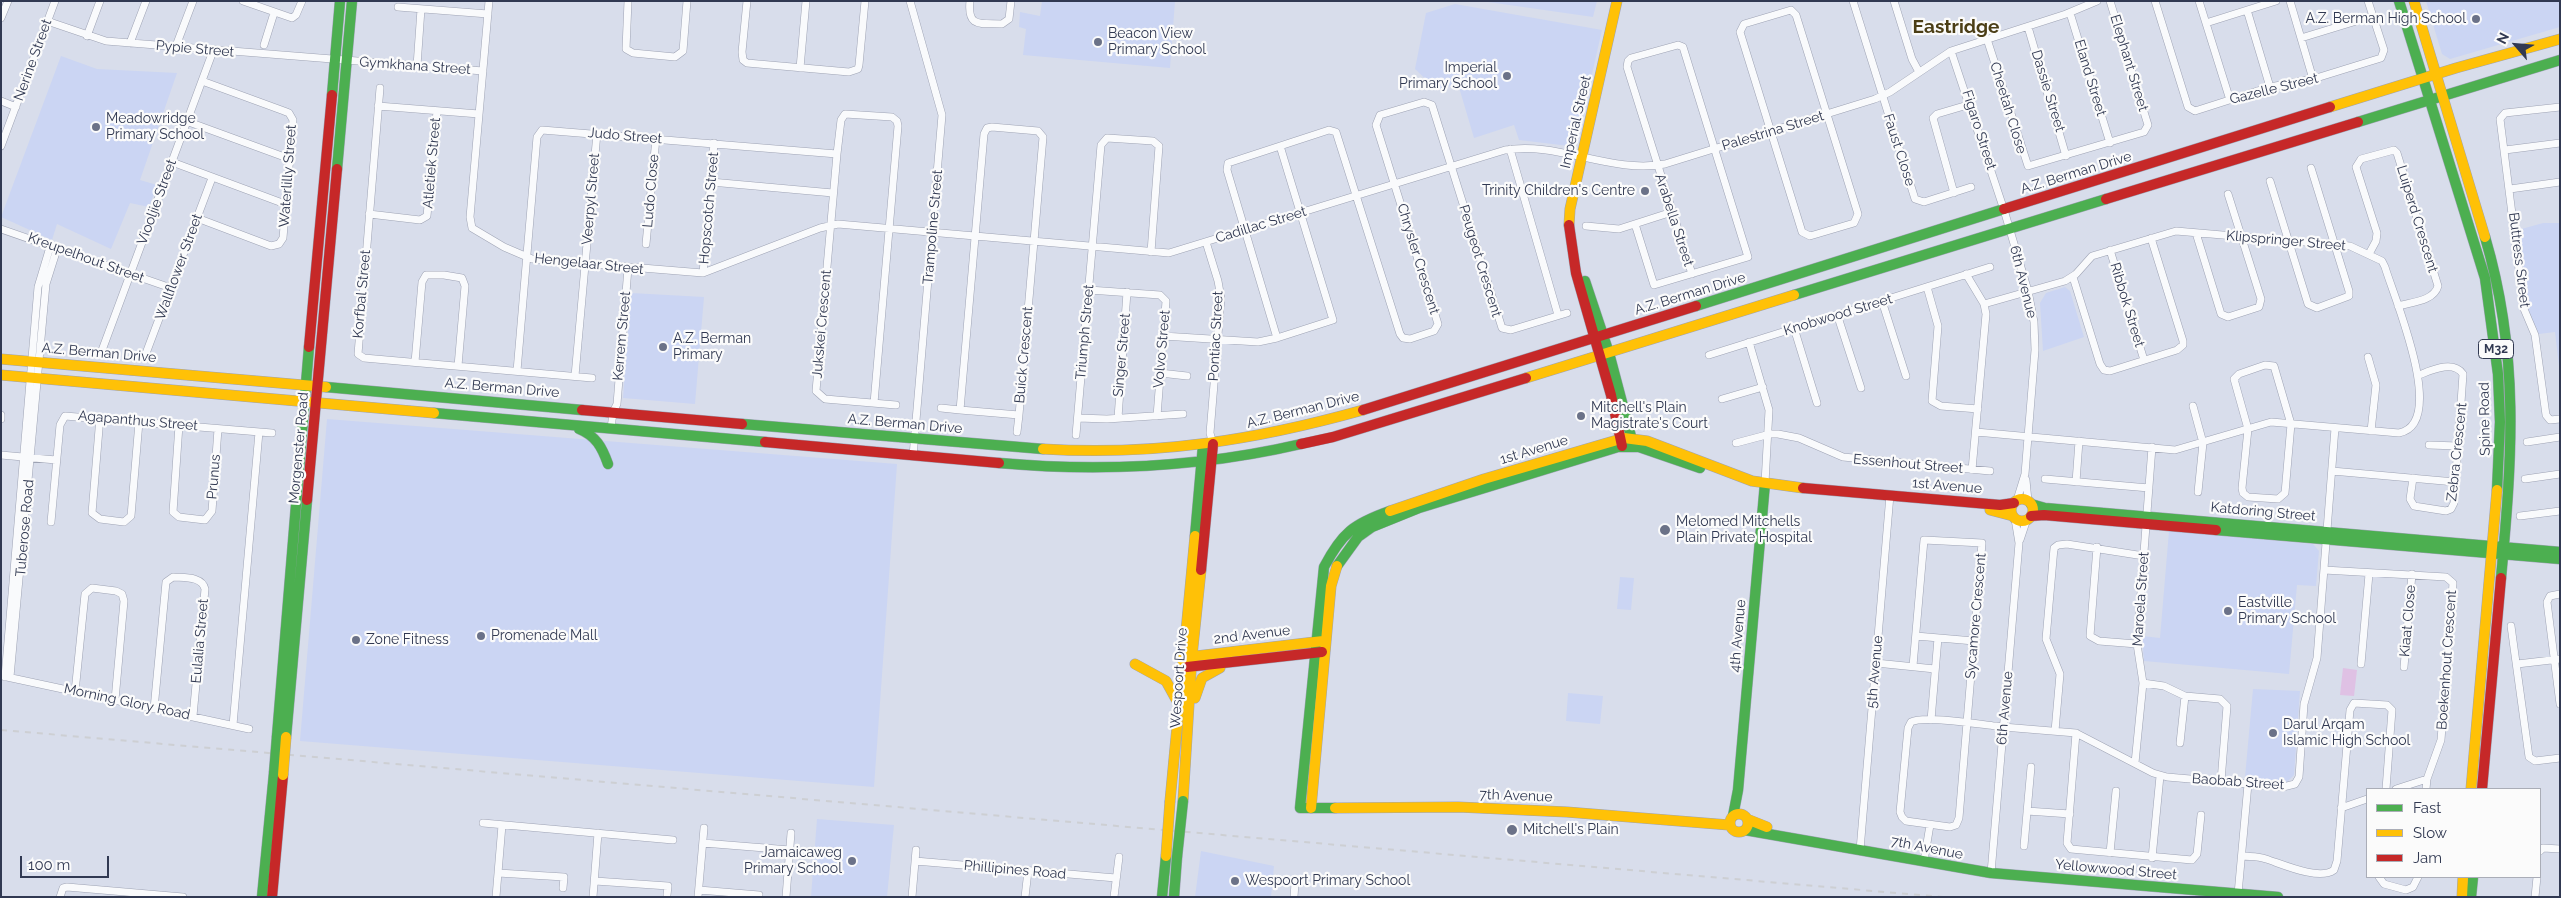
<!DOCTYPE html>
<style>
body{margin:0}
#map{position:relative;width:2561px;height:898px;overflow:hidden;background:#d8ddeb;font-family:Raleway,sans-serif}
canvas{display:block}
.frame{position:absolute;inset:0;border:2px solid #313952;pointer-events:none}
.legend{position:absolute;left:2366px;top:788px;width:175px;height:90px;box-sizing:border-box;background:#fbfbfb;border:1px solid #aaadb7;margin:0;padding:6px 9px;list-style:none;font-size:15px;color:#313952}
.legend li{display:flex;align-items:center;gap:10px;height:25px}
.legend b{width:25px;border:1px solid #aaadb7}
.north{position:absolute;left:2491px;top:20px;width:50px;height:50px;-webkit-text-stroke:4px #fbfbfb;paint-order:stroke;rotate:297deg;font-size:14px;font-weight:700;line-height:20px;text-align:center;color:#313952}
.north::after{content:'';display:block;margin:auto;width:18px;height:22px;background:#313952;clip-path:polygon(50% 0,100% 100%,50% 72%,0 100%)}
.scale{position:absolute;left:20px;top:856px;width:89px;height:22px;box-sizing:border-box;border:2px solid #313952;border-top:0;padding-left:6px;font-size:15px;line-height:18px;white-space:nowrap;color:#313952;-webkit-text-stroke:4px #fbfbfb;paint-order:stroke}
</style>
<div id="map">
<canvas width="2561" height="898"></canvas>
<div class="frame"></div>
<ul class="legend">
<li><b style="height:6px;background:#4caf50"></b>Fast</li>
<li><b style="height:6px;background:#ffc107"></b>Slow</li>
<li><b style="height:6px;background:#c62828"></b>Jam</li>
</ul>
<div class="north">N</div>
<div class="scale">100 m</div>
</div>
<script>
const ctx = document.querySelector('canvas').getContext('2d');
ctx.lineJoin = 'round';
function fillPath(path, color) { ctx.fillStyle = color; ctx.fill(path, 'evenodd'); }
function trace(path, color, width, dash) { ctx.strokeStyle = color; ctx.lineWidth = width; ctx.lineCap = dash ? 'butt' : 'round'; ctx.setLineDash(dash || []); ctx.stroke(path); }
function label(font, color, halo, rows, align = 'center') {
  ctx.font = font + ' Raleway,sans-serif'; ctx.lineWidth = 4.5; ctx.setLineDash([]); ctx.textBaseline = 'middle'; ctx.strokeStyle = halo; ctx.fillStyle = color; for (const [text, x, y, turn = 0] of rows) {
    ctx.save(); ctx.translate(x, y); ctx.rotate((+turn || 0) * Math.PI / 180); ctx.textAlign = isNaN(turn) ? turn : align; if (halo) ctx.strokeText(text, 0, 0); ctx.fillText(text, 0, 0); ctx.restore();
  }
}
const built = new Path2D(`
 M1042,1H1175L1170,68L1023,55L1026,29L1019,27L1020,12L1040,16Z
 M1481,1H1597L1593,17Z
 M2426,1H2560V27L2450,59L2442,54Z
 M1455,4L1602,30L1576,144L1569,146L1519,140L1514,125L1474,138L1458,84L1437,90L1415,69L1426,13Z
 M61,56L97,69L177,73L140,180L157,185L149,207L130,203L111,249L57,224L52,240L1,217Z
 M2543,223H2560V374L2555,332L2539,334L2529,316L2518,230Z
 M2065,287L2070,291L2084,337L2043,351L2040,303L2046,293Z
 M631,293L704,297L695,404L623,398Z
 M327,419L897,464L874,787L300,741Z
 M2169,531L2313,544L2319,551L2316,586L2297,585L2289,674L2144,661L2142,636L2160,638Z
 M1620,577L1634,578L1631,610L1617,609Z
 M2253,689L2300,691L2294,775L2287,782L2245,777Z
 M1568,693L1603,696L1600,724L1566,721Z
 M817,819L894,825L887,897H811Z
 M1201,851L1274,866L1271,897H1195Z`);
const green = new Path2D(`
 M2343,668L2357,670L2354,696L2340,695Z`);
const street = new Path2D(`
 M243,1L292,18L296,15L302,1
 M489,1L470,217L472,228L504,247L532,259L703,273L820,228L838,224L1169,253L1505,150C1558,141 1611,174 1665,164L1875,99L1890,92L1951,51L2066,14L2097,1
 M628,1L626,49L633,53L675,57L683,51L687,1
 M747,1L742,52L743,60L747,63L849,72L858,69L859,65L865,1
 M910,1L942,115L913,456
 M970,1C967,28 980,23 1002,24L1009,19L1011,1
 M1853,1L1915,199L1924,202L1971,187
 M1894,1L1912,59L1919,72
 M2155,1L2188,107L2195,111L2270,87L2313,79L2381,58L2384,50L2368,1
 M2199,1L2230,100
 M2290,1L2313,79
 M398,7L488,14
 M1791,10L1796,15L1858,214L1854,223L1810,236L1802,232L1740,32L1744,24Z
 M2247,10L2270,87
 M2070,13L2110,143
 M1,18L8,1
 M47,21L106,41L483,71
 M2206,23L2276,1
 M2028,27L2066,156
 M87,36L100,1
 M2301,38L2373,16
 M1987,39L2028,166L2144,132L2148,125L2110,1
 M130,43L146,1
 M264,45L274,13
 M176,46L193,1
 M1951,51L2004,210L2028,291L2034,322L2035,350L2025,474L2017,500
 M417,66L421,9
 M800,68L806,1
 M380,88L358,354L364,358L592,378
 M1,101L16,107
 M378,106L479,114
 M2560,107L2505,113L2500,119L2524,309L2535,335L2546,415L2550,420L2560,419
 M186,121L290,159
 M992,127L1038,131L1043,137L1019,415L960,410L984,134L987,128Z
 M1,146L55,1
 M1510,149L1558,315
 M2505,150L2560,143
 M172,162L285,204
 M2270,181L2308,304L2317,308L2349,296V291L2311,168
 M711,182L833,193
 M2510,189L2560,182
 M1954,193L1933,118L1937,114L1971,104
 M369,214L420,220L427,216L437,111
 M197,218L271,246L279,244L283,238L293,120L289,113L284,111L202,81
 M1635,224L1654,285L1748,257L1683,47L1678,45L1631,58L1628,61L1627,67L1692,274
 M1586,226L1619,229L1672,212
 M1,229L171,288
 M2196,233L2221,314L2228,317L2259,307L2261,299L2228,194
 M1206,242L1218,281L1221,298L1210,433L1213,444
 M646,244L656,138
 M2110,250L2144,360
 M2369,254L2376,241L2377,233L2356,167L2361,159L2394,150L2397,153L2438,286C2434,301 2412,302 2398,306
 M703,273L714,143
 M1966,274L1984,304L1986,314L1972,470
 M2073,277L2100,364L2104,370L2110,371L2177,350L2183,345V341L2151,238
 M1927,287L1938,326L1932,401L1941,406L1978,409
 M1089,290L1160,295L1166,301L1157,416
 M1882,301L1906,376
 M1837,314L1861,388
 M1794,328L1817,403
 M1163,336L1258,342L1277,338L1333,320L1280,146
 M1277,338L1227,170L1228,163L1329,130L1336,132L1400,334L1403,338L1410,339L1434,331L1438,324L1376,125L1380,115L1424,102L1432,105L1502,328L1511,330L1567,313
 M1749,342L1769,410L1765,483
 M101,353L213,51
 M1709,355L1990,267
 M145,356L212,178
 M2368,357L2376,385L2371,431
 M415,362L422,282L426,275H444L462,278L465,286L458,366
 M2265,365L2274,366L2291,424L2285,493L2278,499L2248,497L2243,493L2242,488L2248,429L2234,379L2239,374Z
 M517,371L537,137L542,130L837,154
 M1160,373L1187,376
 M575,376L597,133
 M1722,399L1763,387
 M874,403L898,126L897,121L892,117L845,114L841,120L837,154L816,391L825,399L896,405
 M2193,406L2203,443L2198,492
 M941,408L960,410
 M1,415V419
 M100,417L92,513L100,519L124,522L131,516L139,422
 M1078,418L1107,419L1183,414
 M1118,418L1127,292
 M179,425L173,512L179,517L205,520L212,511L218,429
 M611,429L613,412L617,404L628,268
 M1017,432L1019,415
 M1976,432L2175,450L2271,422L2399,433C2449,424 2393,295 2385,267L2382,261L2350,246L2176,231L2092,256L2076,274L2065,281L1984,304
 M1076,435L1101,145L1107,138L1153,141L1159,146L1151,252
 M2527,442L2560,437
 M1736,443L1770,434H1778L1799,438L1843,457L1990,471
 M2429,445L2458,446
 M1,455L56,460
 M2332,471L2455,482
 M2413,478L2410,499L2414,506L2446,511L2451,509L2454,503L2463,374C2453,360 2432,370 2419,375
 M2045,479L2149,488
 M2525,479L2560,474
 M2026,480L2028,501
 M2076,482L2079,441
 M2520,516L2560,511
 M51,522L60,425L65,416L272,433
 M2020,540L2027,519
 M2097,547L2090,636L2099,641L2137,644
 M2324,570L2446,577L2453,583L2441,740L2427,779L2426,789
 M2560,594L2550,596L2547,602L2560,704
 M2511,626L2529,757L2535,761L2560,758
 M1916,636L1974,641
 M1876,663L1935,669
 M2361,664L2369,574
 M2517,664L2560,659
 M1913,666L1924,540L1982,543C1974,635 1967,727 1959,818L1956,825L1950,827L1906,821L1902,817L1900,812L1908,728L1911,722C1923,715 1978,724 1995,726H1996L2003,727L2076,733L2153,773L2167,777L2283,787L2295,784L2299,777L2304,704L2317,658L2335,428
 M2404,667L2412,574
 M5,677L38,287L50,247
 M7,677L249,729
 M10,677L46,284L57,249
 M2143,683L2164,686L2185,696L2220,699L2227,706L2221,781
 M75,692L85,594L92,588L116,591L122,594L124,601L115,700
 M154,709L166,582L173,577C184,578 202,576 205,589L193,716
 M1931,720L1938,638
 M233,725L259,432
 M2055,731L2060,674L2046,639L2054,548L2058,545L2067,544L2144,556
 M2076,733L2067,843L2071,849L2192,860L2197,854L2201,815
 M2180,743L2185,696
 M2135,763L2143,683L2137,644L2152,447
 M2396,789L2427,779
 M2341,808L2367,799
 M2027,811L2070,814
 M483,823L673,840
 M703,843L790,850
 M2024,846L2031,767
 M1860,850L1890,495
 M2540,851L2543,848L2560,849
 M2110,853L2116,791
 M2242,856C2249,857 2258,856 2266,859C2282,864 2319,881 2334,870L2337,861L2350,710L2354,703L2387,705L2392,710L2386,789
 M2152,858L2160,776
 M915,861L1116,878
 M1924,861L1930,825
 M498,873L564,877L563,888
 M1991,873L2019,543L2015,519
 M2379,877L2384,884L2406,890L2413,887L2418,877
 M595,881L668,886L667,895
 M699,890L759,895
 M2238,894L2248,784
 M60,897L63,888L67,887L183,897
 M496,897L502,825
 M593,897L598,833
 M698,897L704,828
 M786,897L791,833
 M912,897L916,850
 M1025,897L1028,871
 M1114,897L1119,857
 M1294,897L1295,883
 M2535,897L2537,877`);
const fast = new Path2D(`
 M2399,1L2485,278L2498,374L2500,422L2497,490
 M332,95L340,1
 M2358,122L2560,60
 M337,169L352,1
 M2485,237C2520,355 2512,458 2501,578
 M1585,281L1609,353L1633,444
 M1794,295L2106,199
 M1696,306L2004,209
 M326,387L582,410
 M434,413L765,442
 M742,424L1043,449
 M579,429C596,436 602,447 608,464
 M999,463C1100,472 1202,467 1301,444
 M2031,504L2045,508L2560,552
 M2216,530L2560,559
 M1195,536L1203,445
 M1337,566L1358,537L1372,527L1419,508L1618,447H1639L1700,468
 M277,736L309,347
 M286,737L307,500
 M1335,808H1300L1324,567C1342,533 1353,524 1390,511
 M1733,816L1738,790L1765,483
 M1745,830L1991,873L2278,897
 M262,897L274,773
 M1162,897L1166,856
 M1174,897L1177,857
 M2471,897L2473,877`);
const slow = new Path2D(`
 M2414,1L2485,237
 M2330,107L2456,68L2560,39
 M1569,225L1570,209L1617,1
 M1,359L326,387
 M1,375L434,413
 M1526,378L1794,295
 M1043,449C1155,456 1256,440 1363,410
 M2011 510a11 11 0 1 1 22 0a11 11 0 1 1-22 0Z
 M1990,510L2013,516
 M1390,511L1484,479L1624,438L1647,441L1752,481L1803,488
 M1188,657L1323,641
 M1135,664L1166,681L1177,701
 M1195,698L1202,678L1220,668
 M2471,789L2497,490
 M1170,801L1195,536
 M1183,801L1192,656L1201,570
 M1311,808L1331,586L1337,566
 M1335,808L1458,807L1567,812L1729,825
 M1730 823a9 9 0 1 1 18 0a9 9 0 1 1-18 0Z
 M1747,819L1767,827
 M2462,897L2463,877`);
const jam = new Path2D(`
 M2106,199L2358,122
 M2004,209L2330,107
 M1569,225L1576,273L1611,395L1622,446
 M309,347L332,95
 M582,410L742,424
 M1363,410L1696,306
 M765,442L999,463
 M1301,444L1333,437L1526,378
 M1803,488L2000,505L2014,503
 M307,500L337,169
 M2031,516L2044,515L2216,530
 M1201,570L1213,444
 M1187,667L1322,652
 M2482,789L2501,578
 M272,897L283,775`);
const rail = new Path2D(`
 M1,730L1943,897`);
const fastBridge = new Path2D(`
 M274,773L277,736
 M1177,857L1183,801`);
const slowBridge = new Path2D(`
 M283,775L286,737
 M1166,856L1170,801`);
const markers = [
 [2476,19,5,"#6b7288"],
 [1098,42,5,"#6b7288"],
 [1507,76,5,"#6b7288"],
 [96,127,5,"#6b7288"],
 [1645,191,5,"#6b7288"],
 [663,347,5,"#6b7288"],
 [1581,416,5,"#6b7288"],
 [1665,530,6,"#6b7288"],
 [2228,611,5,"#6b7288"],
 [481,636,5,"#6b7288"],
 [356,640,5,"#6b7288"],
 [2273,733,5,"#6b7288"],
 [1512,830,6,"#6b7288"],
 [852,861,5,"#6b7288"],
 [1235,881,5,"#6b7288"]
];
const shields = [
 [2496,349,35]
];
const shieldNames = [
 ["M32",2496,349]
];
const poiNames = [
 ["A.Z. Berman High School",2466,19,"right"],
 ["Beacon View",1108,34],
 ["Primary School",1108,50],
 ["Imperial",1497,68,"right"],
 ["Primary School",1497,84,"right"],
 ["Meadowridge",106,119],
 ["Primary School",106,135],
 ["Trinity Children's Centre",1635,191,"right"],
 ["A.Z. Berman",673,339],
 ["Primary",673,355],
 ["Mitchell's Plain",1591,408],
 ["Magistrate's Court",1591,424],
 ["Melomed Mitchells",1676,522],
 ["Plain Private Hospital",1676,538],
 ["Eastville",2238,603],
 ["Primary School",2238,619],
 ["Promenade Mall",491,636],
 ["Zone Fitness",366,640],
 ["Darul Arqam",2283,725],
 ["Islamic High School",2283,741],
 ["Mitchell's Plain",1523,830],
 ["Jamaicaweg",842,853,"right"],
 ["Primary School",842,869,"right"],
 ["Wespoort Primary School",1245,881]
];
const streetNames = [
 ["Pypie Street",195,49,5],
 ["Nerine Street",33,60,-70],
 ["Elephant Street",2129,63,73],
 ["Gymkhana Street",415,66,4],
 ["Eland Street",2090,78,73],
 ["Gazelle Street",2274,89,-14],
 ["Dassie Street",2048,91,73],
 ["Cheetah Close",2008,108,73],
 ["Imperial Street",1576,122,-77],
 ["Figaro Street",1979,130,72],
 ["Palestrina Street",1773,131,-17],
 ["Judo Street",625,136,5],
 ["Faust Close",1899,150,72],
 ["Atletiek Street",432,163,-85],
 ["A.Z. Berman Drive",2076,173,-17],
 ["Waterlilly Street",288,176,-86],
 ["Ludo Close",651,191,-85],
 ["Veerpyl Street",591,199,-85],
 ["Viooljie Street",157,202,-70],
 ["Hopscotch Street",709,208,-85],
 ["Luiperd Crescent",2417,219,73],
 ["Arabella Street",1674,220,72],
 ["Cadillac Street",1261,225,-17],
 ["Trampoline Street",933,227,-85],
 ["Klipspringer Street",2286,241,5],
 ["Kreupelhout Street",86,258,20],
 ["Chrysler Crescent",1418,259,73],
 ["Buttress Street",2519,260,83],
 ["Peugeot Crescent",1480,261,73],
 ["Hengelaar Street",589,264,6],
 ["Wallflower Street",179,267,-70],
 ["6th Avenue",2023,282,76],
 ["Korfbal Street",362,294,-85],
 ["A.Z. Berman Drive",1690,294,-17],
 ["Ribbok Street",2127,305,73],
 ["Knobwood Street",1838,315,-17],
 ["Jukskei Crescent",822,324,-85],
 ["Triumph Street",1085,332,-85],
 ["Kerrem Street",622,336,-85],
 ["Pontiac Street",1216,336,-87],
 ["Volvo Street",1162,349,-85],
 ["A.Z. Berman Drive",99,353,5],
 ["Buick Crescent",1024,355,-85],
 ["Singer Street",1122,355,-85],
 ["A.Z. Berman Drive",502,388,5],
 ["A.Z. Berman Drive",1303,410,-14],
 ["Spine Road",2485,419,-91],
 ["Agapanthus Street",138,421,5],
 ["A.Z. Berman Drive",905,424,5],
 ["Morgenster Road",299,448,-85],
 ["1st Avenue",1534,450,-17],
 ["Zebra Crescent",2457,452,-84],
 ["Essenhout Street",1908,464,5],
 ["Prunus",214,477,-85],
 ["1st Avenue",1947,486,5],
 ["Katdoring Street",2263,512,5],
 ["Tuberose Road",25,528,-85],
 ["Maroela Street",2141,599,-86],
 ["Sycamore Crescent",1976,616,-85],
 ["Kiaat Close",2408,621,-85],
 ["2nd Avenue",1252,635,-7],
 ["4th Avenue",1738,636,-85],
 ["Eulalia Street",200,641,-85],
 ["Boekenhout Crescent",2447,660,-86],
 ["5th Avenue",1875,672,-85],
 ["Wespoort Drive",1179,678,-86],
 ["Morning Glory Road",127,702,12],
 ["6th Avenue",2005,708,-85],
 ["Baobab Street",2238,782,4],
 ["7th Avenue",1516,796,2],
 ["7th Avenue",1927,848,11],
 ["Phillipines Road",1015,870,5],
 ["Yellowwood Street",2116,870,5]
];
const districtNames = [
 ["Eastridge",1956,27]
];
fillPath(built, '#cbd5f3');
fillPath(green, '#dfc1e4');
trace(street, '#9ea3b4', 8);
trace(fast, '#9ea3b4', 11);
trace(slow, '#9ea3b4', 11);
trace(jam, '#9ea3b4', 11);
trace(street, '#f9fafc', 7);
trace(fast, '#4caf50', 10);
trace(slow, '#ffc107', 10);
trace(jam, '#c62828', 10);
trace(rail, '#cdcfd3', 2, [6, 6]);
trace(fastBridge, '#9ea3b4', 11, []);
trace(slowBridge, '#9ea3b4', 11, []);
trace(fastBridge, '#4caf50', 10);
trace(slowBridge, '#ffc107', 10);
for (const [x, y, r, color] of markers) { const dot = new Path2D(); dot.arc(x, y, r, 0, 2 * Math.PI); ctx.fillStyle = color; ctx.fill(dot); trace(dot, '#fbfbfb', 2); }
for (const [x, y, w] of shields) { const box = new Path2D(); box.roundRect(x - w / 2, y - 9.5, w, 19, 4); ctx.fillStyle = '#fbfbfb'; ctx.fill(box); trace(box, '#313952', 1); }
label('bold 12px', '#313952', null, shieldNames);
label('14px', '#313952', '#fbfbfb', poiNames, 'left');
label('14px', '#313952', '#fbfbfb', streetNames);
label('bold 19px', '#4b3e16', '#fbfbfb', districtNames);
</script>
